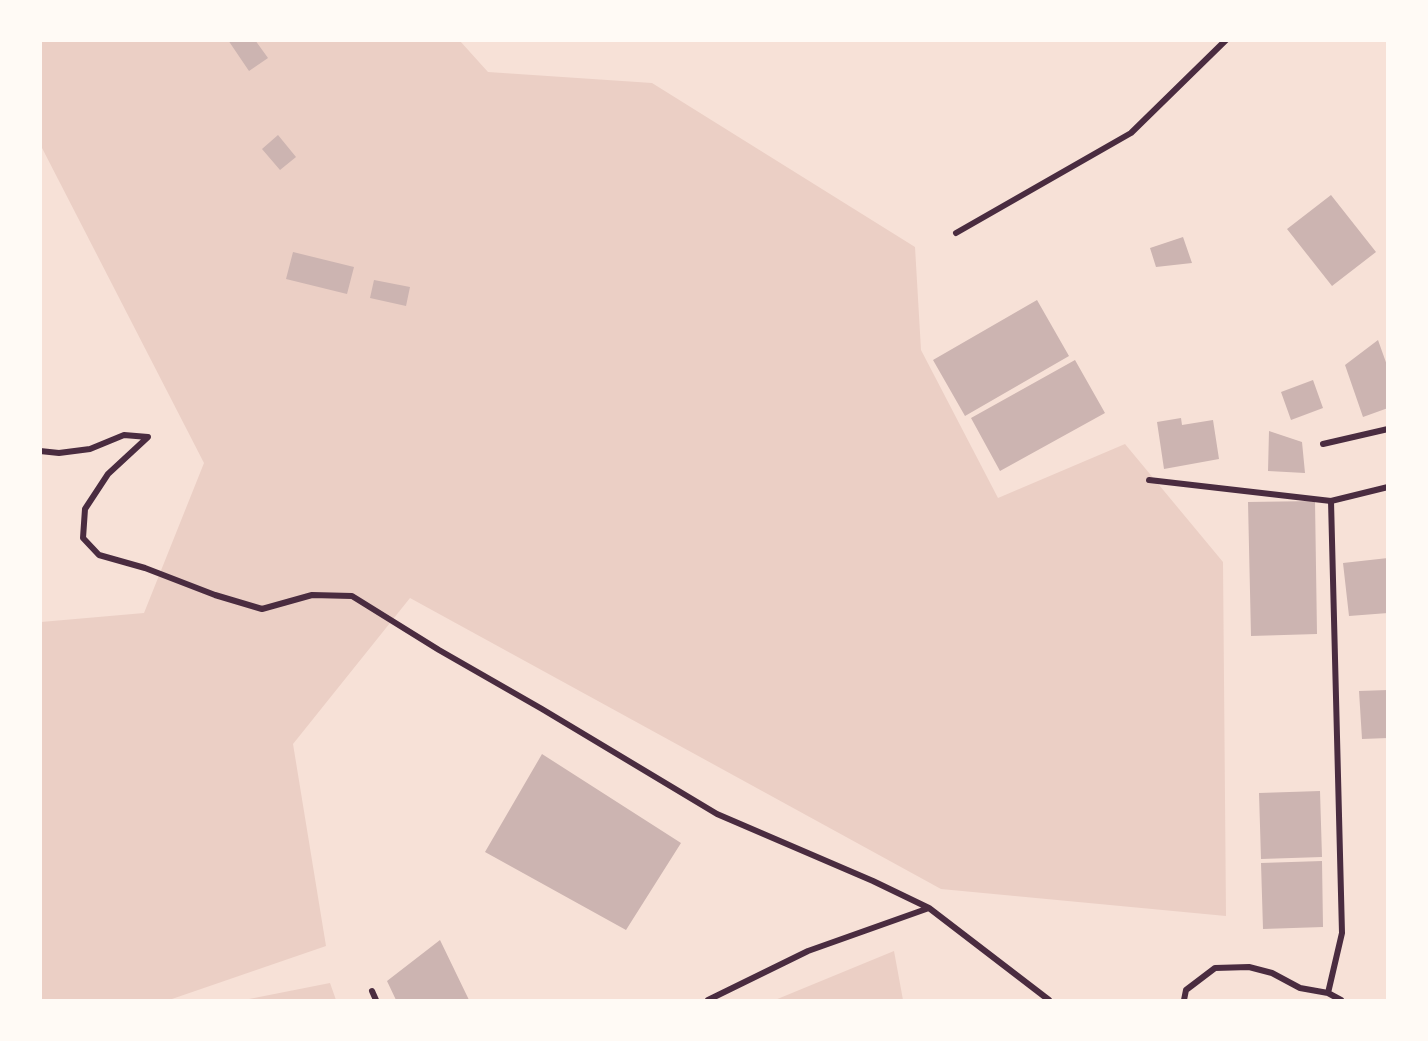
<!DOCTYPE html>
<style>
body{margin:0}
#map{position:relative;width:1428px;height:1041px;overflow:hidden;background:#f7e1d7;font-family:Cabin,sans-serif}
canvas{display:block}
.frame{position:absolute;inset:0;border:42px solid #fffaf5;pointer-events:none}
</style>
<div id="map">
<canvas width="1428" height="1041"></canvas>
<div class="frame"></div>
</div>
<script>
const ctx = document.querySelector('canvas').getContext('2d');
ctx.lineJoin = 'round';
function fillPath(path, color) { ctx.fillStyle = color; ctx.fill(path, 'evenodd'); }
function trace(path, color, width, dash) { ctx.strokeStyle = color; ctx.lineWidth = width; ctx.lineCap = dash ? 'butt' : 'round'; ctx.setLineDash(dash || []); ctx.stroke(path); }
const green = new Path2D(`
 M41,41H460L488,72L652,83L915,247L921,350L998,498L1125,444L1223,562L1226,916L941,889L410,598L293,744L326,946L169,1000H41V622L144,613L204,463L41,146Z
 M894,951L903,1000H775Z
 M330,983L336,1000H244Z`);
const building = new Path2D(`
 M228,40H255L268,58L249,71Z
 M278,135L296,157L280,170L262,149Z
 M1331,195L1376,252L1332,286L1287,229Z
 M1183,237L1192,263L1156,267L1150,248Z
 M293,252L354,267L347,294L286,279Z
 M374,280L410,287L406,306L370,298Z
 M1037,300L1069,356L965,416L933,360Z
 M1378,340L1388,368V408L1363,417L1345,365Z
 M1075,360L1105,413L1000,471L971,418Z
 M1313,380L1323,408L1291,420L1281,392Z
 M1181,418L1182,425L1213,420L1219,459L1164,469L1157,422Z
 M1269,431L1302,442L1305,473L1268,471Z
 M1315,501L1317,634L1251,636L1248,502Z
 M1388,558V613L1349,616L1343,563Z
 M1388,690V738L1362,739L1359,691Z
 M542,754L681,843L626,930L485,852Z
 M1320,791L1322,857L1261,859L1259,793Z
 M1322,861L1323,927L1263,929L1261,863Z
 M440,940L469,1000H396L387,981Z`);
const minor = new Path2D(`
 M956,233L1131,133L1226,40
 M1323,444L1388,429
 M40,451L59,453L90,449L124,435L148,437L108,474L85,509L83,538L99,555L145,568L215,595L262,609L312,595L352,596L439,650L542,709L717,814L873,881L929,908L1049,1000
 M1149,480L1331,501L1342,933L1328,993
 M1331,501L1388,487
 M372,991L376,1000
 M708,1000L808,951L929,908
 M1184,1000L1186,990L1215,968L1249,967L1272,973L1300,988L1328,993L1341,1000`);
fillPath(green, '#ebcfc5');
fillPath(building, '#ccb4b1');
trace(minor, '#4a2c40', 6);
</script>
